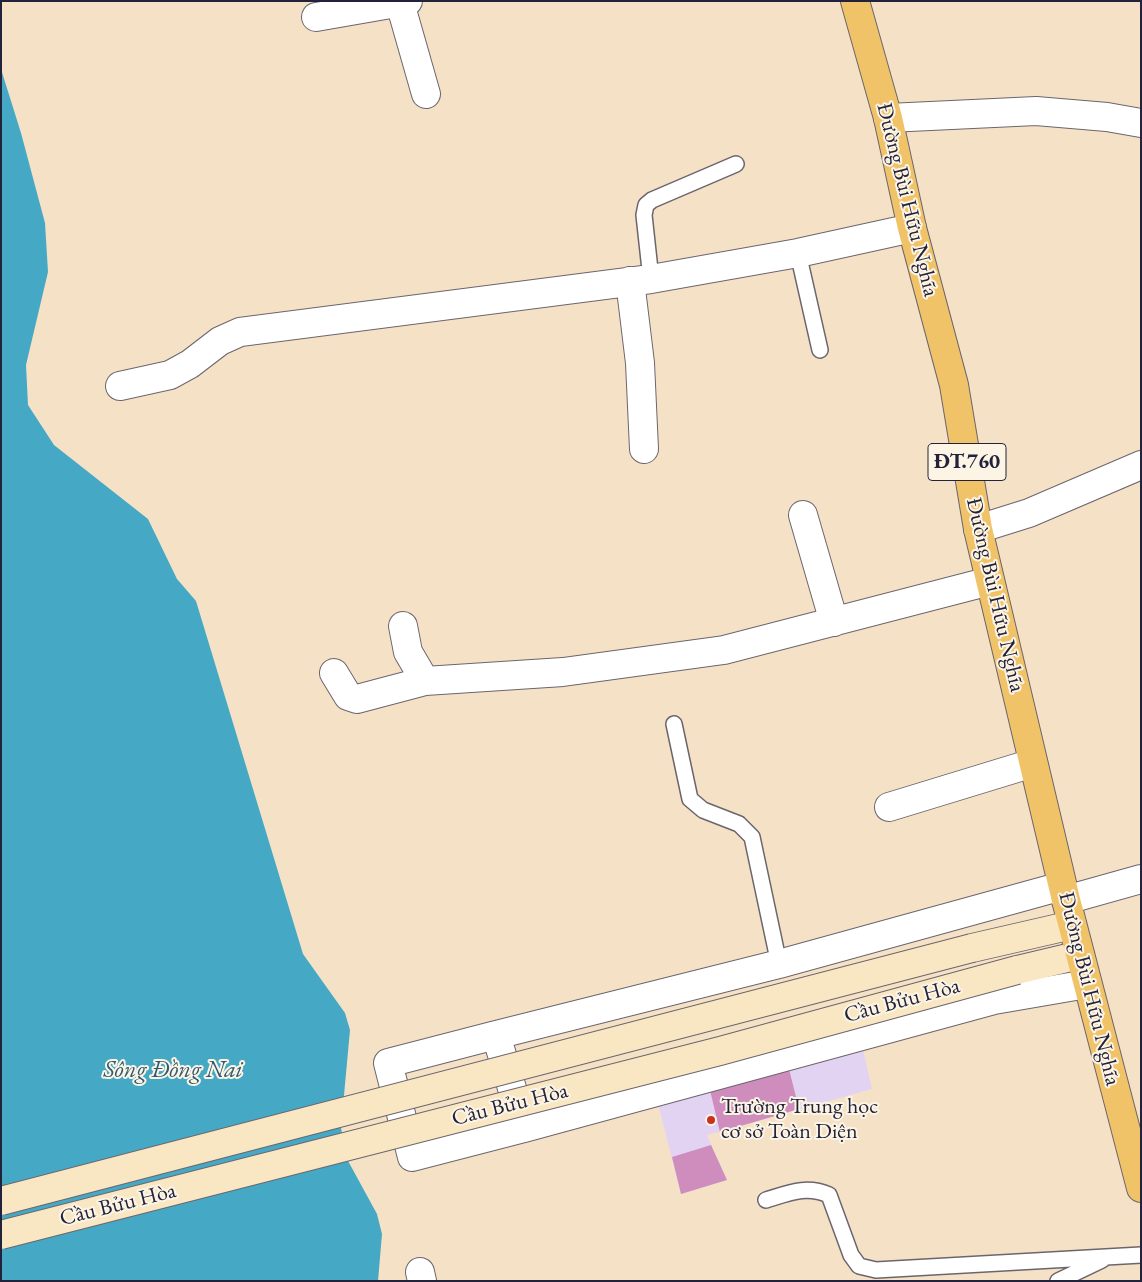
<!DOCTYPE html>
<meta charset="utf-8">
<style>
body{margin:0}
#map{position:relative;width:1142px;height:1282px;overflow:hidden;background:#f5e2c6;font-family:"EB Garamond",serif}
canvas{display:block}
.frame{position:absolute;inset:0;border:2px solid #22223b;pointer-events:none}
</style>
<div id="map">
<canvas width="1142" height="1282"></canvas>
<div class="frame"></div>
</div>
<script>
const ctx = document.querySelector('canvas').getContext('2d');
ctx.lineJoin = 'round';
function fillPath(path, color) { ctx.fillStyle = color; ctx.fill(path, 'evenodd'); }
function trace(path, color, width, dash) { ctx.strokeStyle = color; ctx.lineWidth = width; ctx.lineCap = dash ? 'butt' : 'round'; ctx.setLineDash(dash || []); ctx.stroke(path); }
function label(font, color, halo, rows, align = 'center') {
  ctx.font = font + ' "EB Garamond",serif'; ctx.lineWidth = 4; ctx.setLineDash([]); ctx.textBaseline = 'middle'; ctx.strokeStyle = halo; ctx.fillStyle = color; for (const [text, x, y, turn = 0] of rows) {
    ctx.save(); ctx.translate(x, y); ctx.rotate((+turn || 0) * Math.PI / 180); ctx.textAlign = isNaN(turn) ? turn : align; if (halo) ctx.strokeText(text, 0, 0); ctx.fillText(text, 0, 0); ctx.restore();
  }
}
const built = new Path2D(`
 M862,1045L872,1089L707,1135L727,1180L681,1194L657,1100Z`);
const water = new Path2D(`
 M1,69L21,133L45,223L48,272L26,365L28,405L54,445L148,519L177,579L196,601L303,954L345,1013L350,1030L341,1128L347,1159L377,1214L382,1234L378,1281H1Z`);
const building = new Path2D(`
 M788,1065L799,1109L720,1132L709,1086Z
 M711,1145L727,1180L681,1194L672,1157Z`);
const service = new Path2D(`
 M798,253L820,350
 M651,279L644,215L646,205L652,200L736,164
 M674,724L690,799L703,810L739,824L752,837L779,964
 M766,1200C789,1193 806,1185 829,1195L851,1255L859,1266L876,1270L1141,1255
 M1058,1281L1102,1260`);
const minor = new Path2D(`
 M400,3L426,94
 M316,17L408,1
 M888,118L1036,111L1107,117L1141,123
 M630,281L640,363L644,449
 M120,386L170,375L190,364L220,341L240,332L651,279L798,253L912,228
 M803,515L834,622
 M978,529L1029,513L1141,465
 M403,626L408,652L425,681L563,672L724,650L990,581
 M334,673L348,696L357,699L425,681
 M889,807L1033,763
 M1062,886L779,964L496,1035L524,1128L994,1000L1087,984
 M1066,900L1141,879
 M496,1035L388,1063L412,1157L524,1128
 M420,1272L422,1281`);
const secondary = new Path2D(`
 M972,948L1072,925
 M1017,970L1080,955`);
const primary = new Path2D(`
 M855,1L888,118L912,228L954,385L978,529L1066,900L1141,1188`);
const secondaryBridge = new Path2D(`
 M1,1201L972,948
 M1,1235L720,1051L1017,970`);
const markers = [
 [711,1120,5,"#c8321e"]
];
const shields = [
 [967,462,78]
];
const shieldNames = [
 ["ĐT.760",967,462]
];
const streetNames = [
 ["Đường Bùi Hữu Nghĩa",907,200,76],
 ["Đường Bùi Hữu Nghĩa",995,595,77],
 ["Đường Bùi Hữu Nghĩa",1089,989,76],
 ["Cầu Bửu Hòa",902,1001,-15],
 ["Cầu Bửu Hòa",510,1105,-14],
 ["Cầu Bửu Hòa",118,1205,-14]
];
const poiNames = [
 ["Trường Trung học",721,1107],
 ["cơ sở Toàn Diện",721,1132]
];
const waterNames = [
 ["Sông Đồng Nai",173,1070]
];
fillPath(built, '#e3d3f2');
fillPath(water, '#45a9c5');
fillPath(building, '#cf8dbe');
trace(service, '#6c656c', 18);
trace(minor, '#6c656c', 30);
trace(secondary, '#6c656c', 30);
trace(primary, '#6c656c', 30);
trace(service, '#fff', 15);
trace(minor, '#fff', 28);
trace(secondary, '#f9e7c3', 28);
trace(primary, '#f1c369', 28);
trace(secondaryBridge, '#6c656c', 30, []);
trace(secondaryBridge, '#f9e7c3', 28);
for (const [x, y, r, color] of markers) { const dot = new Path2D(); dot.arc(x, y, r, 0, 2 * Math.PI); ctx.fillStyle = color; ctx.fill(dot); trace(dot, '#fcf5e5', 2); }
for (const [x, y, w] of shields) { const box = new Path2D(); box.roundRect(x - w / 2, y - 18.5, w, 37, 4); ctx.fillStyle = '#fcf5e5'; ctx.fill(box); trace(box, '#22223b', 1); }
label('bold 21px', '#22223b', null, shieldNames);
label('22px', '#22223b', '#fcf5e5', streetNames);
label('22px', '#22223b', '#fcf5e5', poiNames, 'left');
label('italic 24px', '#305872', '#fcf5e5', waterNames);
</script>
